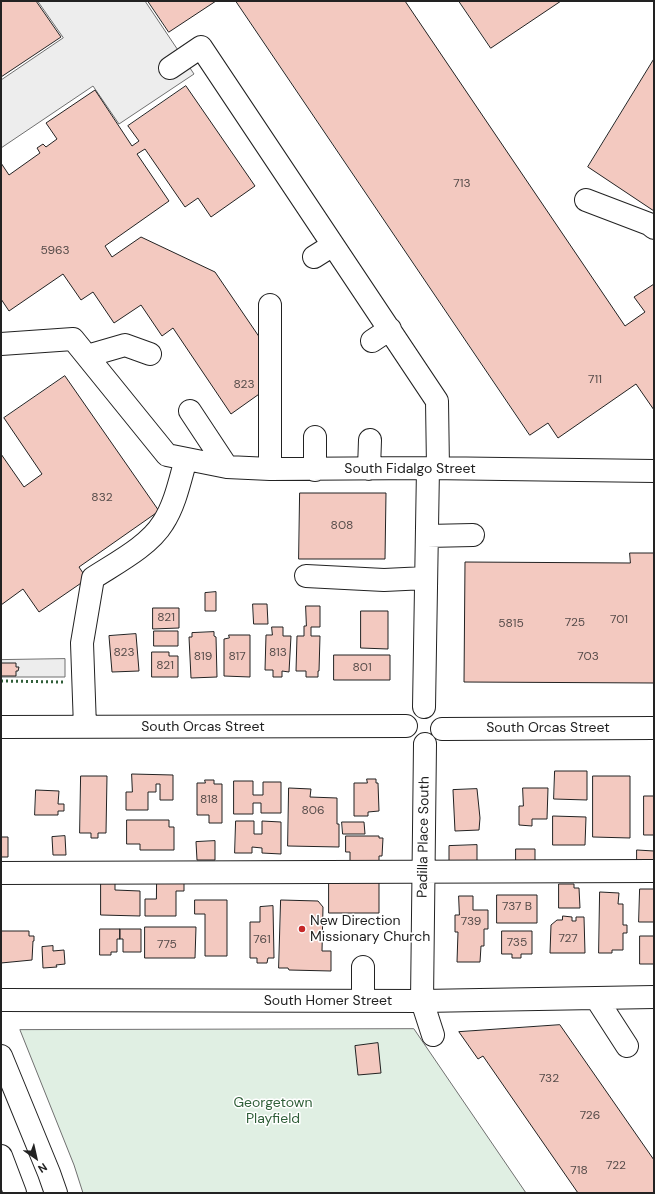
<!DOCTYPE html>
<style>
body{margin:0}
#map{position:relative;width:655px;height:1194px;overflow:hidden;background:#fff;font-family:"DM Sans",sans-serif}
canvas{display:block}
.frame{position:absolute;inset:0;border:2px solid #222;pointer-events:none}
.north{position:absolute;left:16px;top:1138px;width:40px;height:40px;-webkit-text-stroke:3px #fff;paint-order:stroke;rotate:146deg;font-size:11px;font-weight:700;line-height:16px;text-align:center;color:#222}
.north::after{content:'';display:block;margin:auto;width:14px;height:18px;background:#222;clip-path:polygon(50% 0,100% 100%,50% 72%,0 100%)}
</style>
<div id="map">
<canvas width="655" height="1194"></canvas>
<div class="frame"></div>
<div class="north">N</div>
</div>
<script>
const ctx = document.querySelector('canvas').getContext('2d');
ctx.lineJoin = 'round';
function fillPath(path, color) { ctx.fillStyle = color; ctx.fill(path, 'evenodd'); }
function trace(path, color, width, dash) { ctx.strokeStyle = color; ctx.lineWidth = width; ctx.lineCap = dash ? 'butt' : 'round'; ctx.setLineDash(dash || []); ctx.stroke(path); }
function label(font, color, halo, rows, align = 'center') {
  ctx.font = font + ' "DM Sans",sans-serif'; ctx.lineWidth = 3; ctx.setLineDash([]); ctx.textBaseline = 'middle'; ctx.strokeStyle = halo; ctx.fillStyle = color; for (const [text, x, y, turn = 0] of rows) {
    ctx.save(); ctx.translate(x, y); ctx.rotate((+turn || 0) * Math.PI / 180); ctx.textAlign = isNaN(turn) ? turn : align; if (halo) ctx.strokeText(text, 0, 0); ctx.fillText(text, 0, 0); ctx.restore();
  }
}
const green = new Path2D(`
 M414,1029L526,1193H83L74,1165L20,1030Z`);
const parking = new Path2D(`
 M38,1H145L194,74L119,124L93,86L1,148V80L63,38Z
 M65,659V677H1V660Z`);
const building = new Path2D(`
 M1,1H36L61,37L1,77Z
 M148,1H216L169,32Z
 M236,1H405L625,326L645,312L634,297L654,284V410L636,384L558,438L548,423L530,435Z
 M459,1H561L491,48Z
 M654,59V211L588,167Z
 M186,86L255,186L211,217L198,198L185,207L145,149L137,154L169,201L105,246L112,257L141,237L215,272L262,341V392L231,414L173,328L162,336L141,305L114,323L93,292L81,300L63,274L9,311L1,299V163L9,175L40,153L37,148L43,144L46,147L57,139L46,123L95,90L132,146L139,141L128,126Z
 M65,376L159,511L79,567L87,579L39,612L23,589L1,605V454L24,487L42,474L4,418Z
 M300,493H386L385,559H299Z
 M630,553H654V683L464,682L465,562L630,563Z
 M216,592V611H205V593Z
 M253,604H267L268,624H254Z
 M306,606H320V627H311V636H320L319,671H318V677H306V671H296L297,636H304V626H306Z
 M153,608H179V628L153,629Z
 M361,611H388V649L361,648Z
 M272,627H283V636H291L289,672L282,671V677H273V670H265L266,635H272Z
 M154,631H178V646H154Z
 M214,632V636L216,637L217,677L191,678L189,637H192V633Z
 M136,634L139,671L112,672L109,636Z
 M229,635H250V677L224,676V639L229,638Z
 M152,652H169V656H178V677H152Z
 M334,655H390V680H334Z
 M1,663H16V667H19L18,671H16V676H1Z
 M555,771H587V800L554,799Z
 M132,774L173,775V800H160V784H156V792H148V810H126V792H132Z
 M81,776H107L106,833H98V838H91V833H80Z
 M593,776H630V838L593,837Z
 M367,779H376V783H378L379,811L368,812V816H354V783H367Z
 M205,780H214V784H222V823H209V815H197V783H205Z
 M234,781H253V795H263V782H281V813H261V803H253V814H234Z
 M289,788L311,789L310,797L337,798V824H339V847L288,846Z
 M523,788H548L547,819H532V826L519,825V806H523Z
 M477,789L480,818L479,830L455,831L453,790Z
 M36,790L59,791L58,804H64V811H58V815H35Z
 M644,796H654V835H644Z
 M553,816L586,817L585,845H553Z
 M127,820H169V827H174V850H140V844H127Z
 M236,821H254V834H262V821L281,822V854L262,853V848L252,847V853H235Z
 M342,822H364L365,834H343Z
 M65,836L66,855H53L52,837Z
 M346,836H379V838H383L382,856H379V861H350V852H346Z
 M1,837H8V857H1Z
 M215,841V860H197L196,842Z
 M477,845V863H449V846Z
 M516,849H535V864H516Z
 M637,850L654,851V863H637Z
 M101,881H115V890L140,891V916L101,915Z
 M157,881H184V891H176V916H145V899H156Z
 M329,882H379V913H329Z
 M559,884H574V888H579L580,908H559Z
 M640,889H654V922H639Z
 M600,892L619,893L618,904H623V925H627V933H623V950H612V953H599Z
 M497,895H537V923H497Z
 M459,896H473V910H488V929H484V946H481L480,962H457L458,932H455V915H459Z
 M195,900H227V956H205V914H195Z
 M281,900L318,901L323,907L322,951H331V971L289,970L288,968H279Z
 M273,906L274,958H268L267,963H257V958H250V922H260V907Z
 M563,916L572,917V921H576V917H584L585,953H550L551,925L557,920H562Z
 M145,927H196L195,958H145Z
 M100,929H120V939H117V952H111V955H100Z
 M120,929H141V952H123V939H120Z
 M1,931H29V936H34V941H33L32,960L1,963Z
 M502,931H532V954H521V958H512V954H502Z
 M640,936H654V964H640Z
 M53,946V951L64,950L65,964L56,965L57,967L43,968L42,947Z
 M560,1025L654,1160V1193H578L483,1056L478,1059L459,1032Z
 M378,1043L381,1073L358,1075L355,1046Z`);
const minor = new Path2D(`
 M170,68L201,47L437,401L438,468
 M586,200L649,224L654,228
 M314,257L333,245
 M372,341L390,329
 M1,344L73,339L167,455L227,467L270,469L428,468L654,471
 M87,356L125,345L150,354
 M190,411L227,467
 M315,437V470
 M270,469V305
 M369,469L370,440
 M427,536L473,535
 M306,576L384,580L426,578
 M424,707L428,468
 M1,727L406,726
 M85,727L82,643L93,578C116,563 149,546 163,523C175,505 180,480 186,459
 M442,729L654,728
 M425,744L422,1001L433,1035
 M1,873L654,871
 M363,967V1001
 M596,998L627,1046
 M1,1000L422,1001L654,997`);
const major = new Path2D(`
 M1,1056L49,1173L56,1193`);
const highway = new Path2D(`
 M1,1156L15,1193`);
const hedge = new Path2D(`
 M1,681L63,682`);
const markers = [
 [302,929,4,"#c62828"]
];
const numberNames = [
 ["713",462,184],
 ["5963",55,251],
 ["711",595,380],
 ["823",244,385],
 ["832",102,498],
 ["808",342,526],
 ["821",166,618],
 ["701",619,620],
 ["725",575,623],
 ["5815",511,624],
 ["823",124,653],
 ["813",278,653],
 ["819",203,657],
 ["817",237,657],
 ["703",588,657],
 ["821",165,666],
 ["801",362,668],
 ["818",209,800],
 ["806",313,811],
 ["737 B",517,907],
 ["739",471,922],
 ["727",568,939],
 ["761",262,940],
 ["735",517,943],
 ["775",167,945],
 ["732",549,1079],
 ["726",590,1116],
 ["722",616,1166],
 ["718",579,1171]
];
const streetNames = [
 ["South Fidalgo Street",410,469],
 ["South Orcas Street",203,727],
 ["South Orcas Street",548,728],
 ["Padilla Place South",424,837,-89],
 ["South Homer Street",328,1001]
];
const poiNames = [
 ["New Direction",310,921],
 ["Missionary Church",310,937]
];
const parkNames = [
 ["Georgetown",273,1103],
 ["Playfield",273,1119]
];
fillPath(green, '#e0efe3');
trace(green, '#6f6f6f', 1);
fillPath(parking, '#ededed');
trace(parking, '#6f6f6f', 1);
fillPath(building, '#f3c9c0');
trace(building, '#222', 1);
trace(minor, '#222', 24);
trace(major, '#222', 24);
trace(highway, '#222', 24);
trace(minor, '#fff', 22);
trace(major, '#fff', 22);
trace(highway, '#fff', 22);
trace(hedge, '#2f5e38', 3, [2, 3]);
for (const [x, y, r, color] of markers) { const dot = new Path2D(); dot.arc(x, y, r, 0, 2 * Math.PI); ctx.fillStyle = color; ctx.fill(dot); trace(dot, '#fff', 1.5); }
label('12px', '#564c4a', null, numberNames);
label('14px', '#222', '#fff', streetNames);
label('14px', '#222', '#fff', poiNames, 'left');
label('14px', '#2f5e38', '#fff', parkNames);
</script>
